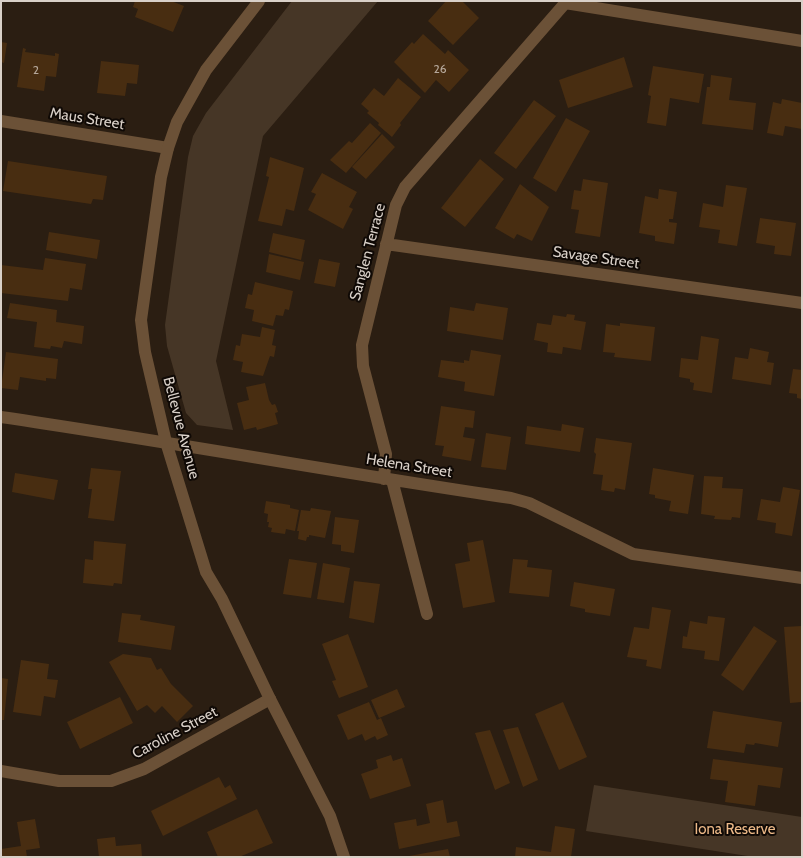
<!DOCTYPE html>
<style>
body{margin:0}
#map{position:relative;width:803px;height:858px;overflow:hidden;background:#2b1e12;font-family:Cabin,sans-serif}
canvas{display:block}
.frame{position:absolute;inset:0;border:2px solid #d9d0c8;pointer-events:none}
</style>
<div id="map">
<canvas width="803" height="858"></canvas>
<div class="frame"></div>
</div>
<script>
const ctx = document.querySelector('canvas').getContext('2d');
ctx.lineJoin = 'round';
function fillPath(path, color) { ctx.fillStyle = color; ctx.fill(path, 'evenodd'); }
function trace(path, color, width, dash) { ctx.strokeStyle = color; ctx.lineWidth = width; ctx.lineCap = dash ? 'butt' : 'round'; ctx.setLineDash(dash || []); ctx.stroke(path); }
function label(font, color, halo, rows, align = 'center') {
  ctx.font = font + ' Cabin,sans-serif'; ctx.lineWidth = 4; ctx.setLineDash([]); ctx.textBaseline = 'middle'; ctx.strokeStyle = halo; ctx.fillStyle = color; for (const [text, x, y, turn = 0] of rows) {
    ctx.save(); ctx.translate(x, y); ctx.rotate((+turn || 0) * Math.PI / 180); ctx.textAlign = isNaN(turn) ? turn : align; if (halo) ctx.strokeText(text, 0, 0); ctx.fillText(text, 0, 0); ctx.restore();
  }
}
const green = new Path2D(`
 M292,1H378L263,136L216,361L233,430L197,425L186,413L167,346L165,325L188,157L193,136L206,113Z
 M594,785L802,817V857H754L586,831Z`);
const building = new Path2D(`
 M135,1H171L184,6L173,32L135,17L138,9L133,7Z
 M446,1H462L479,18L453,45L428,21Z
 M423,34L445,54L448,50L469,70L449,92L436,80L425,93L394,62L412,42L414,44Z
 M1,42L7,43L4,63L1,62Z
 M23,48L26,49L25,52L55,56V53L59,54L56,77L46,76L44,91L17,87Z
 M624,57L633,87L568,108L559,80Z
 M101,61L139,65L137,84L127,83L125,96L97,93Z
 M653,66L704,74L699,103L670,98L666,126L647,123L651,96L648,95Z
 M711,75L732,78L729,100L756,103L753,130L702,124L707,87H710Z
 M398,78L421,97L400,123L401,125L392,137L378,125L379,123L367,113L369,111L361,104L374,88L384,96Z
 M782,99L802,103V129L785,126L783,136L767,133L773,102L781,104Z
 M534,100L556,116L516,169L494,153Z
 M566,118L590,131L556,192L533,178Z
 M370,123L381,133L346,173L330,160L349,141L352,143Z
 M382,134L395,147L366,179L352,167Z
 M270,157L304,168L294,211L286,209L282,226L258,221L269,177L266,176Z
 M480,159L504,179L465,227L441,208Z
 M8,161L107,176L103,200L93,199L91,204L3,191Z
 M322,173L357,192L349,207L353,209L343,229L308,210L316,194L311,192Z
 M583,179L608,183L600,237L575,233L579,210L571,209L574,190L581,191Z
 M520,184L549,207L532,241L517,234L514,239L495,228Z
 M726,185L747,188L737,246L718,243L720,230L699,227L703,203L723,207Z
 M659,189L677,192L673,219H669V222L677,223L674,244L655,241V236L639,233L645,196L658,199Z
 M760,218L796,223L791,256L774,254L775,246L756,243Z
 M49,232L100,240L97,259L46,250Z
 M273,233L305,240L301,260L269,252Z
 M269,254L304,262L300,280L266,272Z
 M45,258L86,264L82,290L70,288L68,301L1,293V265L43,270Z
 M319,259L340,263L335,287L314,283Z
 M255,282L293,291L289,310L285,309L283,316L276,315L273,326L252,321L254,310L245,308L248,294L252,295Z
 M10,303L57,310L56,322L84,326L82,344L64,341L62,348L51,346L50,349L34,347L37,322L7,318Z
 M476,303L508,308L503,340L447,331L450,307L474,311Z
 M567,314L575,315L574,320L586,322L581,350L563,347L562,354L547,352L548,343L534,340L537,323L551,325L553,315L566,317Z
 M620,323L655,327L651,361L614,357L615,353L603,352L606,324L620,326Z
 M262,327L275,330L272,345L276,346L274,357L270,356L263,376L241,372L243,362L233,360L236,345L240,346L242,334L260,337Z
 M701,336L719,339L712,393L693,390L694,383L690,382V379L679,377L681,358L698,360Z
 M750,348L769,352L767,362L774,363L771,385L732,379L735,357L748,359Z
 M471,350L501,355L494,396L464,391L465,382L438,377L441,360L464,363V360L469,361Z
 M6,352L58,359L56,379L46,378V381L20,377L18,390L1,388Z
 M793,369L802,370V399L797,398V394L789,393Z
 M265,383L269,400L272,405L275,404L276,406L278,412L275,413L278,424L257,430L256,427L244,430L237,403L249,400L246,387Z
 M441,406L475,411L473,428L465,427L463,437L475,439L471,461L442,456L444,446L435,445Z
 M562,424L584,428L580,452L525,444L527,426L561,431Z
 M486,433L511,437L506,470L481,467Z
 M596,438L632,443L625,490L615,488L614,492L601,490L603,475L593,474L596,454L594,452Z
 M91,468L121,471L114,521L88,518L92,489H88Z
 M653,468L694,475L688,514L669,511L671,501L655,498V495L649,494Z
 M15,473L58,480L54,500L12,492Z
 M704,476L723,477L722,488L743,489L740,518L732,517L731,520L714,519L715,516L701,514Z
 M783,487L800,490L792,536L775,533L776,523L757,520L761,499L780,502Z
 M266,501L290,505V508L299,510L295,531L286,529L285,534L271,532L272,528L268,527L269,522H267L268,514L264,513Z
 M311,508L331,511L325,538L309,535V537H307L306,541L298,539L299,531H297L301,510L310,511Z
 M335,517L359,520L354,553L341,551V545L332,544Z
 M483,540L495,602L463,608L455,564L470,561L467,543Z
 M94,541L126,544L122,584L114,583L113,586L83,583L85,559L93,560Z
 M289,559L317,563L311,598L283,594Z
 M513,559L528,560L527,567L552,570L549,597L509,593Z
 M323,563L350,568L344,603L317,599Z
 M354,581L380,584L374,623L349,618Z
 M574,582L615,589L610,616L585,612V609L570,606Z
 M652,607L671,610L661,669L646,666L647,660L627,657L634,627L649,629Z
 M122,613L141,615L140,620L175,626L171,650L118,642Z
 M708,616L725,618L719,661L704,659L705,651L682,648L683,636L687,637L690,621L707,624Z
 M754,626L777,641L743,691L721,675Z
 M802,626V702L790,703L784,627Z
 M348,634L368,687L339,698L332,681L336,680L322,644Z
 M123,654L151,658L157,670L161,668L171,684L193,706L177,722L162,706L155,713L147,705L137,711L109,662Z
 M21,660L49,664L47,679L58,680L55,698L44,696L41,716L13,712Z
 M1,678L8,679L4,720H1Z
 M397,689L405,707L379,718L371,700Z
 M120,697L133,723L80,749L67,722Z
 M369,702L377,720L381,718L388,735L377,740L375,736L365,741L362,734L348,740L337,715Z
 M563,702L587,757L559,770L535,714Z
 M713,711L782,722L778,747L755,743L754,745L746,744L744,753L707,748Z
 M518,727L538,780L523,787L503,730Z
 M490,730L510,783L495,790L475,733Z
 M391,755L393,761L402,758L411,786L370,799L361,774L378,768L376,760Z
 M713,759L783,768L780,788L758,785L755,806L725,802L728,781L710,779Z
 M219,777L225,788L230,785L237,799L163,836L151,811Z
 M443,800L447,823L457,821L460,836L399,849L394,823L416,819L417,826L430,823L426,804Z
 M257,809L273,843L239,857H218L207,832Z
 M35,819L40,848L26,850L27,857H1V849L21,846L17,822Z
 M555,826L575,829L571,857H515L516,847L551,852Z
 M115,837L116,846L141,844L142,857H99L97,839Z
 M448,849L450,857H409V856Z`);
const minor = new Path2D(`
 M565,3L802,41
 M1,121L168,148
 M386,244L802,303
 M1,417C171,442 341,473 511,498L529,503L633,554L802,578
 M384,479L386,454L363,366L362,345L396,205L405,187L418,172L567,1
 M392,480L427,614
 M1,771L59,781H111L144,769L270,699`);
const tertiary = new Path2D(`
 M259,1L206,70L177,122L168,148L161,177L141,320L145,352L166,442L206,572L222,599L270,699L330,816L344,857`);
const numberNames = [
 ["26",440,69],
 ["2",36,70]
];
const streetNames = [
 ["Maus Street",87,119,9],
 ["Sanglen Terrace",368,252,-75],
 ["Savage Street",596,258,8],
 ["Bellevue Avenue",181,428,75],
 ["Helena Street",409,466,9],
 ["Caroline Street",175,733,-28]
];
const parkNames = [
 ["Iona Reserve",735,830]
];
fillPath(green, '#463626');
fillPath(building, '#482d11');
trace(minor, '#6b5137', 12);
trace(tertiary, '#6b5137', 12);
label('12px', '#b5a79a', null, numberNames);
label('15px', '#d9d0c8', '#0f0905', streetNames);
label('15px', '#ecb988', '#0f0905', parkNames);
</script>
